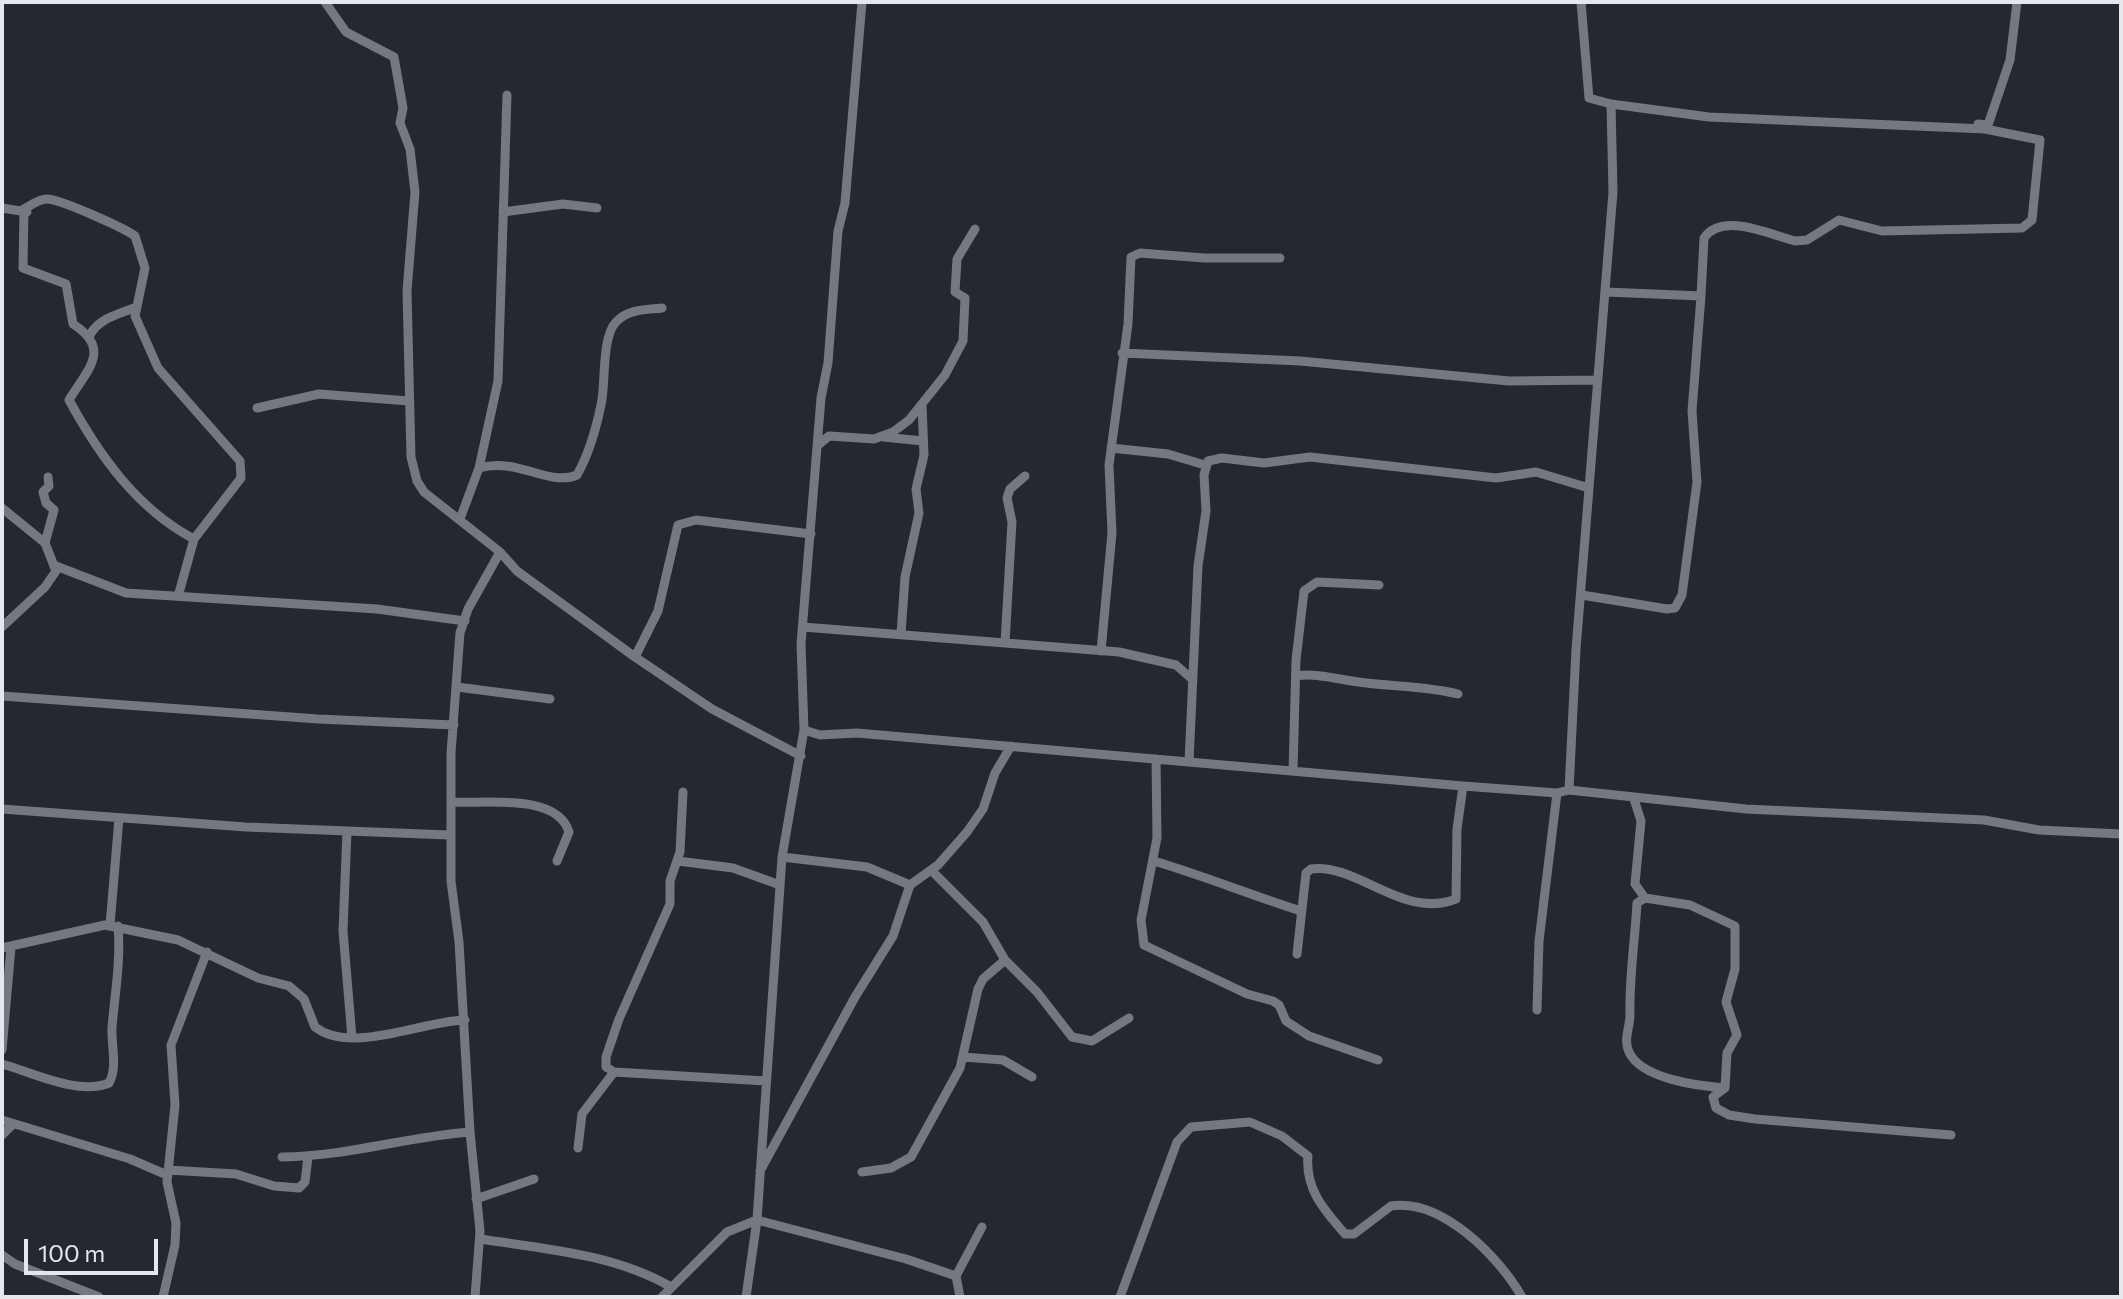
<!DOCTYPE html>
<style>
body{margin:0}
#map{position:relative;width:2123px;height:1299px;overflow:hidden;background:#242830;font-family:Commissioner,sans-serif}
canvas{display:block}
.frame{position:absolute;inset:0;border:4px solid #e5e7ec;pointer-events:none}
.scale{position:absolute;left:24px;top:1239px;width:134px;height:36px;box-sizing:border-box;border:4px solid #e5e7ec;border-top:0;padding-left:10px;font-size:24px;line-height:28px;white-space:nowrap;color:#e5e7ec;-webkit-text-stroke:6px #242830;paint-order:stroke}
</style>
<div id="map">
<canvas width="2123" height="1299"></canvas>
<div class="frame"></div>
<div class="scale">100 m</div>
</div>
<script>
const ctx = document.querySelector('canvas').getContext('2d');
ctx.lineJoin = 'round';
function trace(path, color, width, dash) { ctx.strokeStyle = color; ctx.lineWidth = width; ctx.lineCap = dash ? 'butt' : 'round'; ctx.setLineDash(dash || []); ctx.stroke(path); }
const street = new Path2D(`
 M325,2L346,32L394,57L403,108L400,123L410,149L415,192L407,291L411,457L417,481L424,492L500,552L517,571L635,657L712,709L801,756
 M1611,104L1709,117L1985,129L2040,140L2032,220L2022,228L1882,231L1839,220L1807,240L1795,241C1771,235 1722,211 1704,238L1701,296
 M1978,124L1988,125L2010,60L2017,2
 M2,208L27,212
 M503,212L563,204L597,208
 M90,335C98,319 118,314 134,308
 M1122,353L1300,361L1509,381L1598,380
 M257,408L319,394L409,401
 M883,437L923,441
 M817,446L829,436L874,439L893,432L909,420L945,375L963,341L965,298L955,292L957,259L975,229
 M1111,448L1168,454L1205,465
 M479,468C519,457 548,487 577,475C589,454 596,429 601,405C606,385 601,338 616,322C628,309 645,310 662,308
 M2,508L45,543L56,571L45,587L2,627
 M460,519L479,468L498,381L507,95
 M45,543L54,510L46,503L43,492L49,486L48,477
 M56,566L126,593L377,609L465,621
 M179,593L194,539L241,478L240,461L158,368L135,316L145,268L135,236C124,228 60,199 47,199C39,199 31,205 24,209L23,268L66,284L73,324C112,349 88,369 69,400C99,455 137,509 194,539
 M1582,595L1667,609L1675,608L1682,595L1697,482L1692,411L1701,296L1606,292
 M803,627L1119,652L1176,665L1193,680
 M901,634L905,577L919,513L916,489L924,455L922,405
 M1005,643L1012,522L1007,498L1010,489L1025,476
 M1101,651L1112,533L1109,465L1128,324L1131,257L1140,253L1204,258H1280
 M635,657L658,611L678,525L696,520L811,534
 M1296,676C1316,673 1331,678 1352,681C1387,687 1422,685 1458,694
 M457,687L550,699
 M2,696L318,719L454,725
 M804,730L820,735L857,733L1463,786L1557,793L1569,790L1746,809L1984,820L2039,830L2121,834
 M1156,759L1157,838L1141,920L1144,945L1247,994L1273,1001L1279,1005L1286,1021L1309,1036L1378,1060
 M1189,762L1198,566L1206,511L1204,475L1208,461L1222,458L1264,463L1310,457L1496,478L1536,472L1589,488
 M1293,771L1296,660L1304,591L1317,582L1379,585
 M1569,790L1576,649L1613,192L1611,104L1589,98L1581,2
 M683,792L680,852L670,881V904L619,1019L606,1057V1067L614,1072L766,1081
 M1634,799L1641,821L1635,884L1645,898L1637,903C1635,940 1629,977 1630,1015C1630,1027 1623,1040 1629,1052C1641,1079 1699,1086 1725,1088
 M453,802C486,804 557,793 569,832L557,861
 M2,809L246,827L449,835
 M347,831L343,931L352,1038
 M782,857L867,867L910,885
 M678,861L733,868L780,885
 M1154,861C1204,876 1251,895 1301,911
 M931,870L983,922L1005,960L1037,992L1072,1037L1092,1041L1129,1018
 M1645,898L1690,905L1735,926V969L1726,1002L1737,1035L1727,1053L1725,1088L1713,1097L1716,1108L1729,1115L1755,1119L1951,1135
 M110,925L119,818
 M2,948L105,925L178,940L258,978L289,986L304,999L315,1027C351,1055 422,1021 465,1020
 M1297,954L1306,873L1311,869C1358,863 1403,920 1456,899L1457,829L1463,786
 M1537,1010L1539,941L1557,793
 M2,1050L11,947
 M963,1057L1003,1060L1032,1077
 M2,1064C31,1072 79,1096 109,1083C118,1067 111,1045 112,1027C115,992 121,961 118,926
 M2,1120L130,1159L167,1175
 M2,1135L13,1124
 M578,1148L582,1114L614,1072
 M282,1157C350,1156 404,1137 470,1132
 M168,1170L236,1174L274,1186L299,1188L305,1182L308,1157
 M760,1171L855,997L893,936L910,885L938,865L967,832L983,809L995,773L1011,746
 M862,1172L891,1168L911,1157L960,1068L978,989L983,979L1005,960
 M476,1199L534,1179
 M480,1239C545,1249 614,1254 671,1287
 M2,1255L15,1264L99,1297
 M163,1297L175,1245L176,1223L167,1182L175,1105L171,1045L207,952
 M475,1297L480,1231L470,1132L459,942L451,881V753L460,633L468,609L500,552
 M662,1297L727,1232L757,1220L906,1259L956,1276
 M746,1297L757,1220L782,857L804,730L801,644L821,398L828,363L838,231L845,203L862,2
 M960,1297L956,1276L982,1227
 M1120,1297L1177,1142L1191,1127L1250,1122L1282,1136L1308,1156C1305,1189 1324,1210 1345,1234H1354L1391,1206C1442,1198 1499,1257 1522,1297`);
trace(street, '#737881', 9);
</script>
